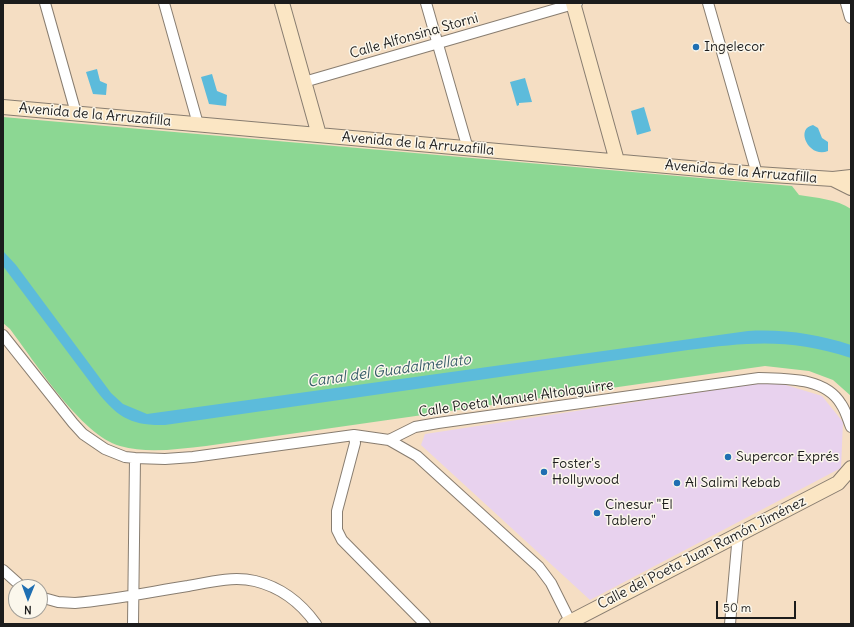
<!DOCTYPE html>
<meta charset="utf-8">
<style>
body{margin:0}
#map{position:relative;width:854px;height:627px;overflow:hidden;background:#f5dec3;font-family:Delius,sans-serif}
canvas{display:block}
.frame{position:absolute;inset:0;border:4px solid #1c1c1c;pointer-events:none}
.north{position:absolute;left:8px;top:579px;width:40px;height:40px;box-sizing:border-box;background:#fbf7ec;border:1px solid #a29f99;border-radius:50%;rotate:181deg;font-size:11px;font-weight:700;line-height:16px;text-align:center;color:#1c1c1c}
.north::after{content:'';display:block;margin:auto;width:14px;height:18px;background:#1f6fb2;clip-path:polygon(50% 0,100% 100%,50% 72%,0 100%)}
.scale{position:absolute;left:716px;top:601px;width:80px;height:18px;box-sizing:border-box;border:2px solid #1c1c1c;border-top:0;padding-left:5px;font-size:12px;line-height:14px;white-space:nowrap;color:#1c1c1c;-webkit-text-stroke:3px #fbf7ec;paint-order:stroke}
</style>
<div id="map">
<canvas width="854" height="627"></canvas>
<div class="frame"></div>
<div class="north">N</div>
<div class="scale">50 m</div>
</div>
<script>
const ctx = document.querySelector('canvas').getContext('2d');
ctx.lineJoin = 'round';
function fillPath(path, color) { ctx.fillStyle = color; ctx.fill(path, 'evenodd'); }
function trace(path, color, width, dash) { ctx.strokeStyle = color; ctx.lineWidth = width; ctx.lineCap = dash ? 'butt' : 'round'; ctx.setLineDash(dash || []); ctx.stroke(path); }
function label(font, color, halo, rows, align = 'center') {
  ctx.font = font + ' Delius,sans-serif'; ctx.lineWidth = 3; ctx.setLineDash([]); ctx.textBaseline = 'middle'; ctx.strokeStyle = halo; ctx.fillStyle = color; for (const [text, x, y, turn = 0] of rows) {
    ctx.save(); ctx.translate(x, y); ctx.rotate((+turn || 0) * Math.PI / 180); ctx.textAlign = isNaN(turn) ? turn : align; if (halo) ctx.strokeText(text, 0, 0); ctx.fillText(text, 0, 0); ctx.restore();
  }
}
const built = new Path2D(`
 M773,381L822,396L843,422L841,468L590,600L421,445L425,434Z`);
const green = new Path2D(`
 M3,117L792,186L799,195C816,198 837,199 851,209V396L833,380L809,371L765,366L206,446C177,449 148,454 120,446C81,435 35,362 10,329L3,323Z`);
const water = new Path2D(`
 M97,69L100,81L107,84L106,95L93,94L86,72Z
 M212,74L217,91L227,95L226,106L209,104L201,77Z
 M525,78L532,102L519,103V105L517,106L510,82Z
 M644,107L651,131L637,135L631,111Z
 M813,125L818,128L822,138L828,142V151C810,159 794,129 813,125Z
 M3,251L16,265L111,393L123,404L147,414L748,331C784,329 817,334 851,345V358C790,338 750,342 688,350L165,425C131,426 117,417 96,390L3,266Z`);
const minor = new Path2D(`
 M45,3L76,113
 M164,3L198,124
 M426,3L468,149
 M708,3L757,174
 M304,82L577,3
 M3,335L73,423L83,434L105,449L125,457L135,458L165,459L193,457L354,435L389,440L417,456L539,567L551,583L570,621
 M354,435L355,443L337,511V530L342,540L425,624
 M389,440L415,427L438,423L759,378C786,379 825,377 841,404C846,411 848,420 851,427
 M3,570L22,587
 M40,597L58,602L75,603C113,600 150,592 188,586C209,582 233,576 255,581C280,587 301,603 316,624
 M133,624L135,458
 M730,624L738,534`);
const tertiary = new Path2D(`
 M847,3L851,17`);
const secondary = new Path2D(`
 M282,3L319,135
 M573,3L617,161
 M3,107L757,174L833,179L851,177
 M833,179L851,188
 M566,624L838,483L851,468`);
const markers = [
 [696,47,4,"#1f6fb2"],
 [728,457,4,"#1f6fb2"],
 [544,472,4,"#1f6fb2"],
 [677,483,4,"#1f6fb2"],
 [597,513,4,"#1f6fb2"]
];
const streetNames = [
 ["Calle Alfonsina Storni",414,36,-16],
 ["Avenida de la Arruzafilla",95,115,5],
 ["Avenida de la Arruzafilla",418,144,5],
 ["Avenida de la Arruzafilla",741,172,5],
 ["Calle Poeta Manuel Altolaguirre",516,399,-8],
 ["Calle del Poeta Juan Ramón Jiménez",702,553,-27]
];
const poiNames = [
 ["Ingelecor",704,47],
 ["Supercor Exprés",736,457],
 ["Foster's",552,464],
 ["Hollywood",552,480],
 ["Al Salimi Kebab",685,483],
 ["Cinesur \"El",605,505],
 ["Tablero\"",605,521]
];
const waterNames = [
 ["Canal del Guadalmellato",389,371,-8]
];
fillPath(built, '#e8d2ee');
fillPath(green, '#8cd793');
fillPath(water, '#5cbbdb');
trace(minor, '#887d70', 12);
trace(tertiary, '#887d70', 14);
trace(secondary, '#887d70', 16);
trace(minor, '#fff', 10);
trace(tertiary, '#fff', 12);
trace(secondary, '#fbe6c4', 14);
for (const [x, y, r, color] of markers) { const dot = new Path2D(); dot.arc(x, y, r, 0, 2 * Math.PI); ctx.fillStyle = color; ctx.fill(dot); trace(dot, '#fbf7ec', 1.5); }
label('14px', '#1c1c1c', '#fbf7ec', streetNames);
label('14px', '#1c1c1c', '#fbf7ec', poiNames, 'left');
label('italic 15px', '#365c68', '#fbf7ec', waterNames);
</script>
